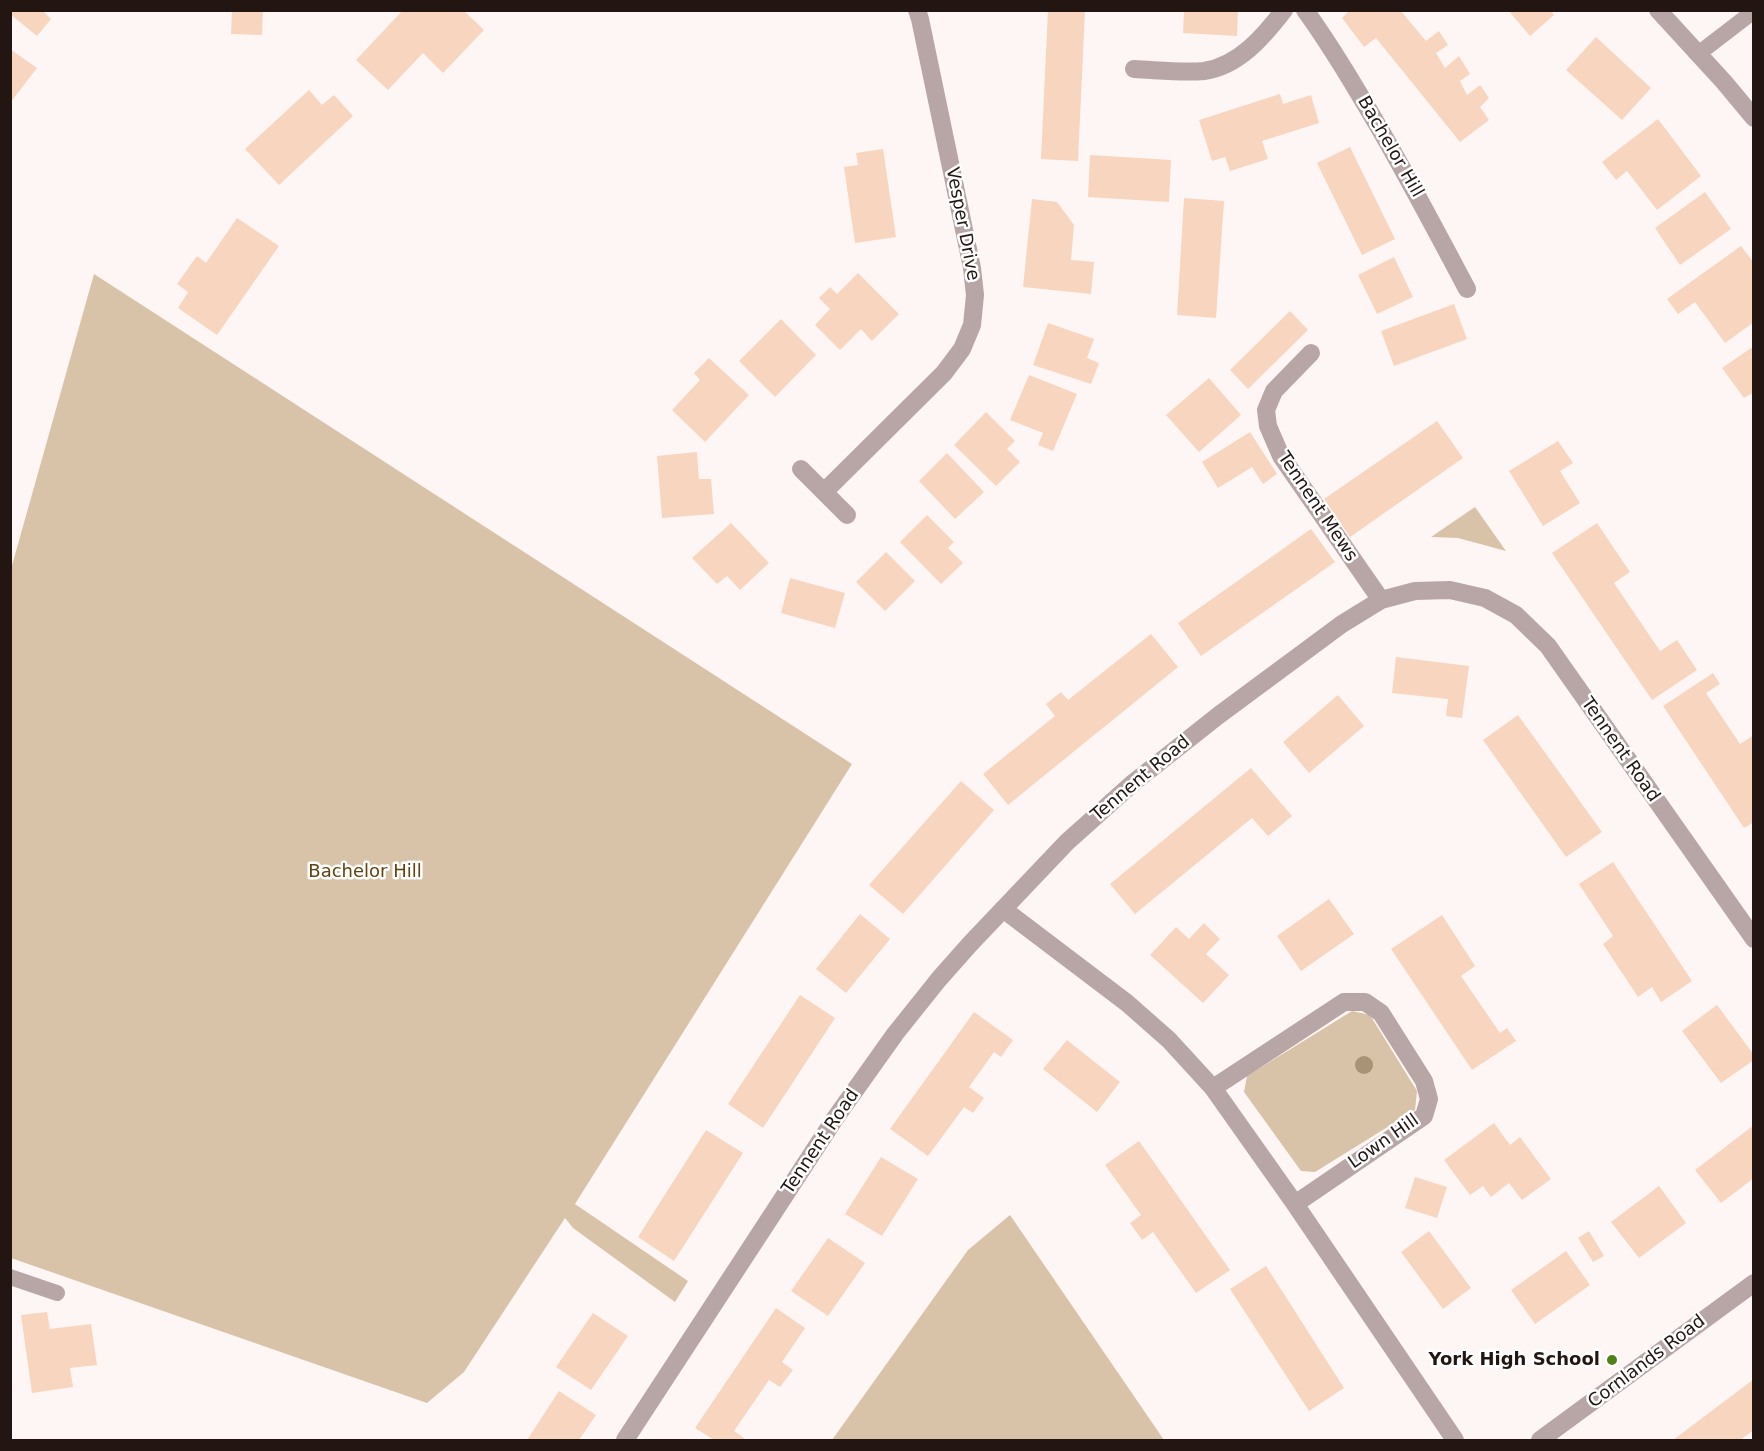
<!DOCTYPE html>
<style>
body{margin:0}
#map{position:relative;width:1764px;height:1451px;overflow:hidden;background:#fef6f4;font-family:"DejaVu Sans",sans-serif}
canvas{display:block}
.frame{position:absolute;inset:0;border:12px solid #231612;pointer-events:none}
</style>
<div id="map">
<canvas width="1764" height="1451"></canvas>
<div class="frame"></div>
</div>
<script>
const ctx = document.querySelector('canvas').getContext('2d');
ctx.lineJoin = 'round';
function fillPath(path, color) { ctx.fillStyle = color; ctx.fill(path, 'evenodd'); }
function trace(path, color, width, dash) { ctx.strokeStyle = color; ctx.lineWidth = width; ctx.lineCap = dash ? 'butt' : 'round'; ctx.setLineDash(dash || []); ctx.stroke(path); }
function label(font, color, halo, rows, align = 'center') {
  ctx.font = font + ' "DejaVu Sans",sans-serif'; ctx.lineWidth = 5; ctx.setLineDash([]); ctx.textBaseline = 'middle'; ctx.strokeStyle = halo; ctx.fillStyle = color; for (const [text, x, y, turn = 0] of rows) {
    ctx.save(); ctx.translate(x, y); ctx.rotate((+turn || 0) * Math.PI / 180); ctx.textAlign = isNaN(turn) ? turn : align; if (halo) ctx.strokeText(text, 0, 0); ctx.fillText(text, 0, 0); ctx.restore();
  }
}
const green = new Path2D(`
 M94,274L852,764L575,1204L688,1281L675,1302L573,1228L565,1218L464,1372L427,1403L11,1258V569Z
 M1475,507L1506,551L1458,538L1431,537Z
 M1352,1011L1370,1015L1417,1091L1415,1110L1315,1172L1301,1171L1244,1092L1247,1076Z
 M1010,1215L1164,1440H832L968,1250Z`);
const building = new Path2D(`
 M10,10H42L51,19L37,36L10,14Z
 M232,10H263L262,35L231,34Z
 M403,10H463L484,30L443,73L423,53L388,90L356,60Z
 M1048,10H1085L1078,161L1041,159Z
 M1184,10H1238L1237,36L1183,33Z
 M1350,10H1400L1426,41L1439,31L1448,45L1436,53L1445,68L1459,56L1470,74L1460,81L1467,95L1480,85L1489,98L1480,107L1489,120L1460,142L1376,38L1364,47L1342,18Z
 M1508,10H1550L1554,15L1530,36Z
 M1596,37L1651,88L1622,120L1566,70Z
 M10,49L37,68L10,103Z
 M309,90L322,105L334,95L353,116L279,185L245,149Z
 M1280,94L1283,104L1311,95L1319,123L1262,141L1268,159L1230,171L1225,157L1212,161L1199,120Z
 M1658,119L1701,176L1657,210L1627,171L1616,180L1602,162Z
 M1350,147L1395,239L1362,255L1317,163Z
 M883,149L896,237L855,243L844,167L858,165L856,153Z
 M1090,155L1171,160L1169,202L1088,197Z
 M1705,192L1731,229L1680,265L1655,228Z
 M1184,198L1224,201L1216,318L1177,315Z
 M1032,199L1057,202L1074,225L1071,260L1094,262L1091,294L1023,287Z
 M237,218L279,246L217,335L178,308L188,292L177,284L197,256L206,263Z
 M1741,246L1754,263V322L1725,343L1695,302L1678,314L1667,299Z
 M1394,257L1413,297L1377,314L1358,275Z
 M858,273L899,314L872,341L861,329L840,350L815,325L830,309L819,298L830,287L837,294Z
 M1454,304L1467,339L1394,366L1381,331Z
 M1290,311L1308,330L1248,389L1230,370Z
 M781,319L816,355L775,397L739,361Z
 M1048,323L1094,339L1087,358L1099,363L1091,384L1033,365Z
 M1754,346V392L1744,398L1722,368Z
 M709,358L749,395L705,442L672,410L700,380L694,373Z
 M1029,375L1077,394L1053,451L1038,445L1043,433L1010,420Z
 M1209,378L1241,415L1199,452L1166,415Z
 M986,412L1015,441L1007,449L1020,462L996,486L954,445Z
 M1437,421L1463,458L1350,537L1324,499Z
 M1250,432L1277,474L1263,484L1252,467L1218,488L1202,462Z
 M1558,441L1573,463L1560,471L1580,503L1543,526L1509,471Z
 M697,452L699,479H711L714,514L662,518L657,456Z
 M947,453L984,492L955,519L919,481Z
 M927,515L954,542L948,548L963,563L941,584L900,542Z
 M731,523L769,563L740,590L727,576L717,584L692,558Z
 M1597,523L1630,572L1614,583L1660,651L1677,640L1697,670L1652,700L1552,553Z
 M1311,529L1335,562L1201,656L1178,623Z
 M886,552L915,581L885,611L856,582Z
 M790,578L845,593L835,628L781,613Z
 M1151,634L1178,667L1008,805L983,774L1055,716L1046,704L1061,692L1068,700Z
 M1396,657L1469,666L1462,718L1446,716L1448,699L1392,693Z
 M1713,673L1720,684L1706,693L1740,744L1754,735V822L1744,828L1663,706Z
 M1338,695L1364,726L1309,773L1283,742Z
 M1518,715L1602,832L1566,857L1483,740Z
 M1251,768L1292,816L1268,836L1252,818L1135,914L1110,884Z
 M961,781L994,810L903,914L869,885Z
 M1613,862L1692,981L1661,1002L1652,987L1638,997L1603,944L1613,936L1579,884Z
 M1329,899L1354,934L1301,971L1277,936Z
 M860,914L890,939L846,993L816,969Z
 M1442,915L1475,966L1461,976L1500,1033L1507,1028L1516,1041L1472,1070L1391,949Z
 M1204,923L1220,939L1206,954L1229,975L1203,1003L1150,955L1176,927L1189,939Z
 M800,995L835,1018L763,1128L728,1104Z
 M1717,1005L1754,1055V1060L1721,1083L1682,1031Z
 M974,1012L1013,1040L1001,1057L994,1052L969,1087L984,1098L973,1113L964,1107L928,1156L890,1129Z
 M1067,1040L1120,1082L1097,1112L1043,1069Z
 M1494,1123L1510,1145L1520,1137L1551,1179L1522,1200L1509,1183L1491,1197L1483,1186L1470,1195L1444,1160Z
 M1754,1125V1178L1721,1203L1695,1170Z
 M706,1130L743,1153L674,1261L638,1237Z
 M1139,1141L1230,1270L1196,1293L1153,1232L1142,1240L1130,1223L1141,1215L1105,1165Z
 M881,1157L918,1179L882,1236L845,1214Z
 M1415,1177L1447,1187L1437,1218L1405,1208Z
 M1659,1186L1686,1223L1639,1258L1611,1222Z
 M1429,1231L1471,1288L1443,1309L1401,1252Z
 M1589,1231L1604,1256L1593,1262L1578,1238Z
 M828,1238L865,1263L828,1316L791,1291Z
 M1566,1251L1590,1285L1535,1324L1511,1290Z
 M1266,1266L1344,1388L1309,1411L1230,1289Z
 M776,1308L805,1328L782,1362L793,1370L780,1387L769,1380L734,1431L744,1438L743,1440H714L695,1428Z
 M47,1312L50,1329L91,1324L97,1365L70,1368L73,1387L32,1393L21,1315Z
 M593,1313L628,1336L591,1390L556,1367Z
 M1754,1379V1430L1740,1440H1673Z
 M559,1391L596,1415L579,1440H527Z`);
const service = new Path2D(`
 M1698,54L1754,11
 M10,1277L57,1293`);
const minor = new Path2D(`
 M1305,10C1333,49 1357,90 1381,131C1411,183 1439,236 1467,289
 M1134,69C1157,70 1182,73 1204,71C1239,66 1264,36 1284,10
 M1311,353L1274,391L1266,410L1268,426L1281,456L1381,600
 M801,469L847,515
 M825,491L944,373L962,349L972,325L975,295L972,268L920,19L917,10
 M1003,909L1127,1003L1169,1040L1213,1088L1295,1204L1455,1440
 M1213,1088L1344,1002H1365L1381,1013L1424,1081L1429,1099L1424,1116L1295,1204
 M625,1440L836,1117L895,1034L939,979L970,944L1067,842L1133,783L1219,715L1342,624L1381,600L1415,591L1450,590L1485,598L1516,615L1548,646L1754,939`);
const tertiary = new Path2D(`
 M1658,10L1724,82L1754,118
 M1540,1440L1754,1283`);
const trees = [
 [1364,1065]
];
const markers = [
 [1612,1360,6,"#4f8318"]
];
const streetNames = [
 ["Bachelor Hill",1390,147,60],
 ["Vesper Drive",962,224,79],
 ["Tennent Mews",1317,507,56],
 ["Tennent Road",1620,750,55],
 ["Tennent Road",1141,779,-40],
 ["Tennent Road",821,1142,-56],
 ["Lown Hill",1384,1142,-35],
 ["Cornlands Road",1647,1362,-37]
];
const parkNames = [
 ["Bachelor Hill",365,872]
];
const poiNames = [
 ["York High School",1600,1360]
];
fillPath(green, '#d8c3a8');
fillPath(building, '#f7d5bf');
trace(service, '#b8a6a7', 16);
trace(minor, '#b8a6a7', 18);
trace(tertiary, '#b8a6a7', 18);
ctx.fillStyle = '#a99376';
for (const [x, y] of trees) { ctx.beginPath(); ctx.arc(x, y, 9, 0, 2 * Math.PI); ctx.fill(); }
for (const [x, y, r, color] of markers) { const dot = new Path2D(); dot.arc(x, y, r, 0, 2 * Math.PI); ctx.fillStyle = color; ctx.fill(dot); trace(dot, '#fff', 2); }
label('18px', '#231612', '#fff', streetNames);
label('18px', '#63420f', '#fff', parkNames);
label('bold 18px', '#231612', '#fff', poiNames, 'right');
</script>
